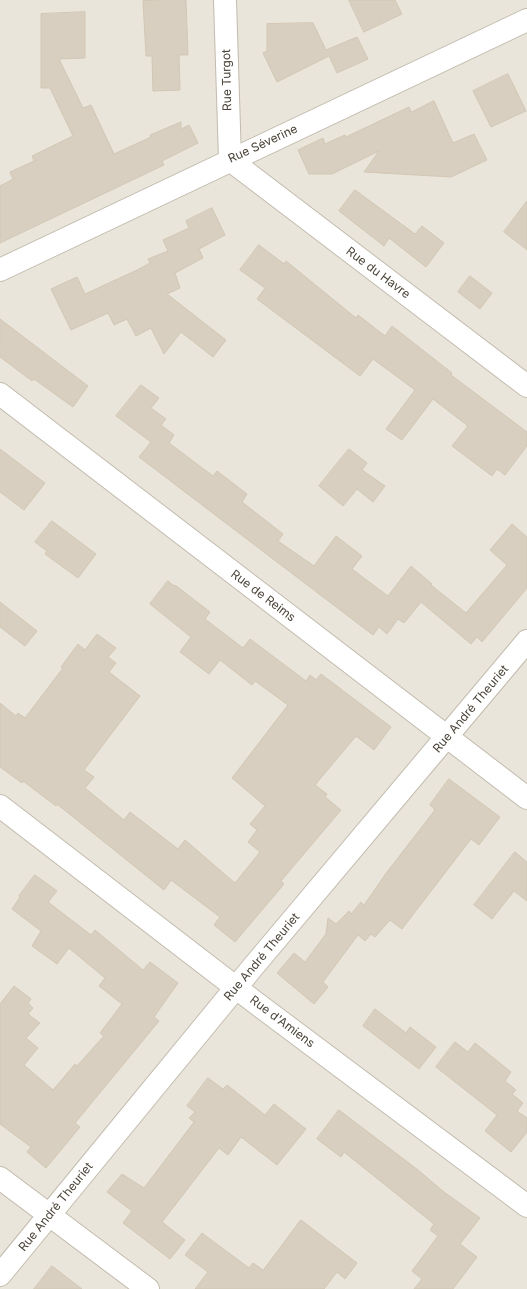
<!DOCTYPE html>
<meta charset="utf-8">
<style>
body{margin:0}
canvas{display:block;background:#f6f3ec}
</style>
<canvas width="527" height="1289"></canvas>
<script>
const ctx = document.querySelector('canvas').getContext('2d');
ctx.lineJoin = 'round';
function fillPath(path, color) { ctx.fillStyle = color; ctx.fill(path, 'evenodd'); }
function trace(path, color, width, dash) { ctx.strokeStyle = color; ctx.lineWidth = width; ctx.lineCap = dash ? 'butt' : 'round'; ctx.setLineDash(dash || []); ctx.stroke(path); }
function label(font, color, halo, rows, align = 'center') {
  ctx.font = font + ' Inter,sans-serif'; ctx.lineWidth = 3.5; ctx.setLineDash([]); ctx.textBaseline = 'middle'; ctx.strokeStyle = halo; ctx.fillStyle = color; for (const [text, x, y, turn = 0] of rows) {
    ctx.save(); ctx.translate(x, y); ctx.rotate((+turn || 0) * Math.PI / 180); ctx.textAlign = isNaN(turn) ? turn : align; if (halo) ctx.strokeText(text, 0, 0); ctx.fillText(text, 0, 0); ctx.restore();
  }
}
const residential = new Path2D(`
 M0,0H527V1289H0Z`);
const building = new Path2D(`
 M186,0L188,55H179L180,90L153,91L152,56H146L143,1Z
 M349,0H395L402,14L364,32Z
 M85,12V58L59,59L83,108L91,105L114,154L151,137L150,135L181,122V129L189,125L198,143L162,161L164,165L0,243V186L13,179L10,172L34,161L32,156L73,136L50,88H41V14Z
 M313,23L326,50L357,37L368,59L337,73L329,56L277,82L263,53L267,51V24Z
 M508,74L526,111L491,127L473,91Z
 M434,101L453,143L474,134L487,160L451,177L364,172L379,151L332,174H309L298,150L323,138L325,144L345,135L346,137L409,107L411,112Z
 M355,190L415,234L422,226L444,243L426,267L389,238L384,246L339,211Z
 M527,201V250L504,232Z
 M212,208L225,235L199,249L203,258L175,273L180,288L167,294L226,340L213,357L181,332L164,354L151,328L136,336L127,319L114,325L108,313L71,330L51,289L77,277L85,294L137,270L150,263L148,259L168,251L163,240L189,228L186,221Z
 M259,245L284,264L286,261L356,318L358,315L385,336L392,326L452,373L451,375L527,432V446L505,475L497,469L492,476L452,446L468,426L433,399L402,440L386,429L415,390L373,359L360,376L257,299L265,288L240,270Z
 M470,276L492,293L480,309L458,292Z
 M0,319L88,386L73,407L34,379L32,381L0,357Z
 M141,385L159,398L151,408L166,419L161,425L174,435L169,443L213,476L217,471L247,494L242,502L283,534L278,541L314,566L336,536L362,556L352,569L388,596L411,566L432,584L431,585L466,613L507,565L490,550L512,524L527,537V588L482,642L477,637L471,644L421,602L404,623L398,619L387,634L379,627L373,635L139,457L151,442L116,416Z
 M0,449L45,483L24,510L0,492Z
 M349,449L367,463L362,470L385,486L373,502L357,489L343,506L319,486Z
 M52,521L96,554L78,578L45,554L47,551L35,542Z
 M168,581L174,586L175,585L210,612L205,619L243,648L250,639L306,681L310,675L316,680L321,674L391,727L374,750L356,736L315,785L327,794L325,797L341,810L281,881L284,884L235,942L214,925L220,917L171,880L164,890L57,804L56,806L23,781L22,783L0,767V703L16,716L18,713L25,718L63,668L61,667L78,644L85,650L97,634L116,648L108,657L116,663L109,672L140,696L84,770L94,777L85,788L124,820L130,812L178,849L185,840L235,883L260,852L248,842L257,830L250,824L265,806L232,778L288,705L255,681L252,685L220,660L209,674L180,652L191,637L150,604Z
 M0,602L37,631L25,646L0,627Z
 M449,779L500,817L479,845L471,839L402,929L390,920L375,937L371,934L365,941L358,935L323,982L328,987L314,1004L277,973L294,953L305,962L326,934L328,918L336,924L349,911L351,914L361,902L364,905L387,872L435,810L430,805Z
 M515,852L527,862V901L514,891L492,919L474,905Z
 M35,875L57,891L48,902L91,935L95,930L143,970L150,962L178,983L154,1017L159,1021L75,1123L80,1127L46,1168L27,1152L31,1147L0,1124V1004L14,986L31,999L28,1003L33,1008L28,1014L40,1023L26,1038L38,1048L24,1065L53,1090L75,1064L77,1066L104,1036L100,1033L122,1004L99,986L105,978L69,948L57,964L32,946L41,931L12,909L20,897L19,896Z
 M375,1009L406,1033L410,1027L436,1047L419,1069L363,1026Z
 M455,1042L468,1052L475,1043L511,1072L505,1081L516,1090L512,1094L523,1103L517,1111L527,1118V1132L511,1152L485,1131L497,1115L436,1067Z
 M208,1078L223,1089L227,1085L265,1115L274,1104L306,1129L277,1165L241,1137L228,1155L219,1148L162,1222L185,1240L170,1259L123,1223L132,1211L107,1192L122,1174L144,1188L194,1122L189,1118L195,1112L187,1106Z
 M339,1110L418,1170L444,1192L480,1218L460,1244L477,1257L453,1289H414L422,1279L412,1271L438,1236L430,1230L434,1224L344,1152L341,1157L317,1139Z
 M301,1220L357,1263L345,1279L337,1272L324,1289H195L208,1272L185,1255L202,1233L249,1268L253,1263L263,1270Z
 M52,1266L82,1289H34Z`);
const minor = new Path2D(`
 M225,0L230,160L527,386
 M0,270L527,20
 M0,394L527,798
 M0,806L256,1003L527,1206
 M0,1178L148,1289
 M0,1275L252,968L527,641`);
const streetNames = [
 ["Rue Turgot",227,80,-91],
 ["Rue Séverine",263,144,-25],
 ["Rue du Havre",378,273,37],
 ["Rue de Reims",263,596,37],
 ["Rue André Theuriet",471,709,-50],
 ["Rue André Theuriet",262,957,-50],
 ["Rue d'Amiens",282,1022,37],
 ["Rue André Theuriet",56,1207,-51]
];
fillPath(residential, '#eae5da');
fillPath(building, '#d8cfc1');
trace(building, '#d3c7b4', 1);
trace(minor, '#c2bbae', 24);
trace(minor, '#fff', 22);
label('12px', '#4b4439', '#fff', streetNames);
</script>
